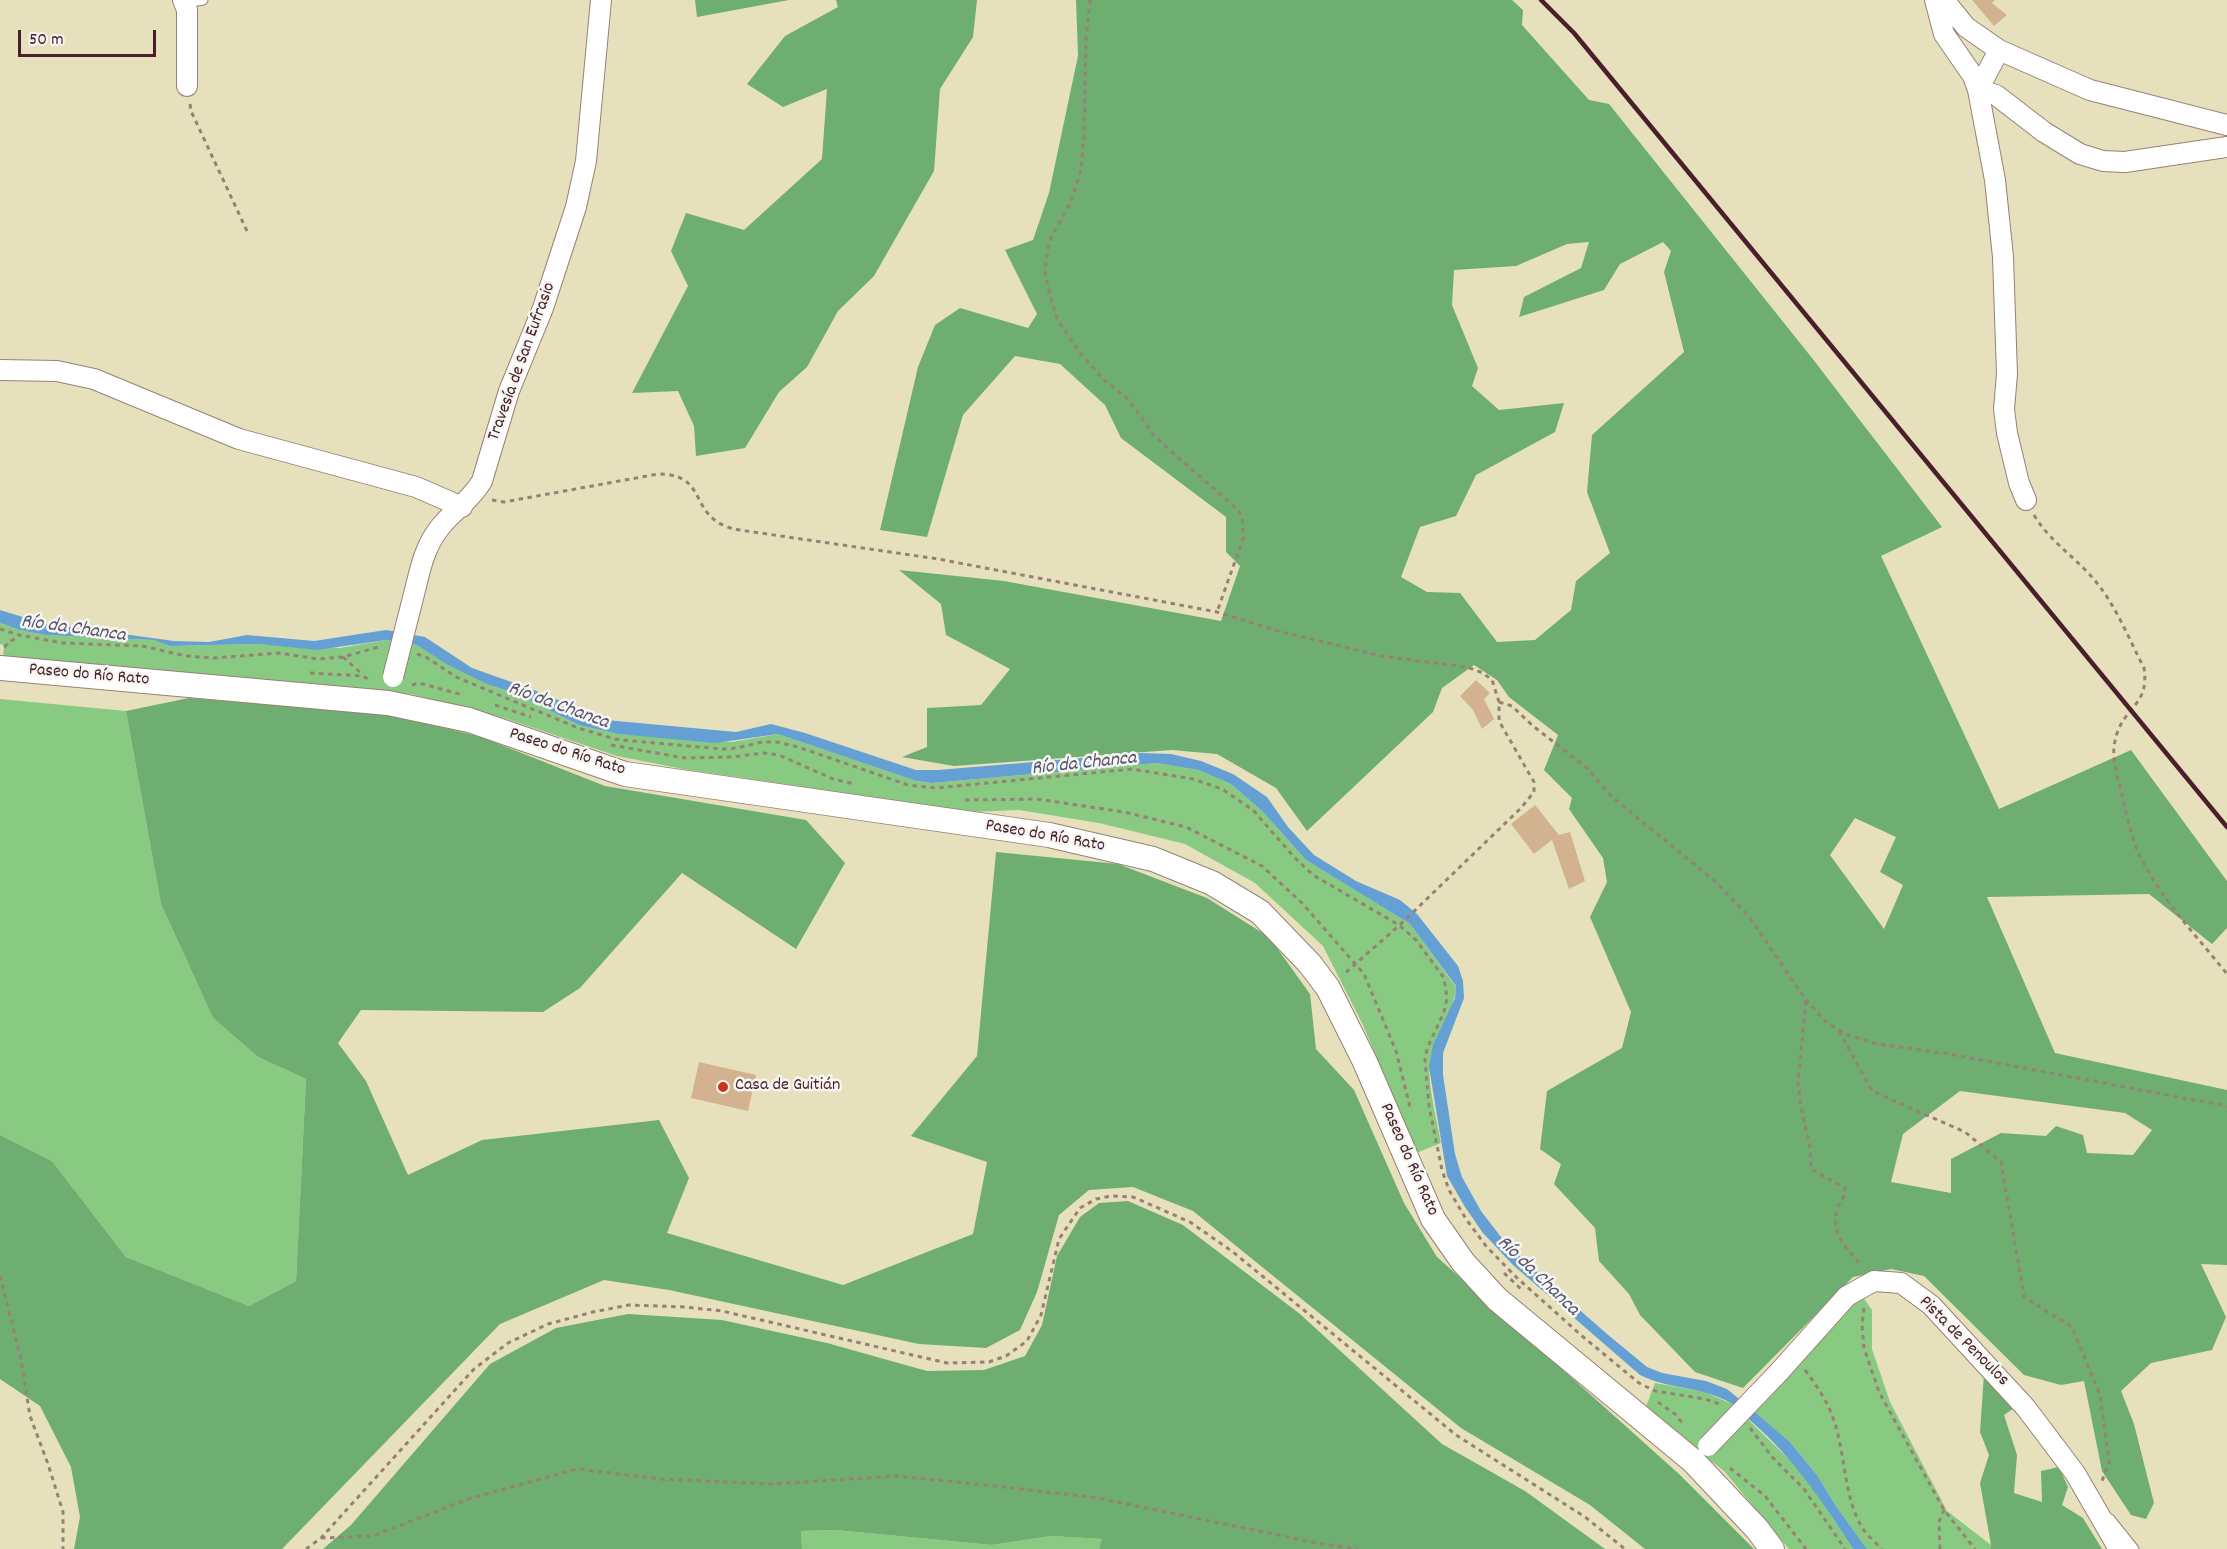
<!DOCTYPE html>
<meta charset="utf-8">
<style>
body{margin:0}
#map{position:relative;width:2227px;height:1549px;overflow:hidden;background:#e7e0bd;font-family:Dekko,sans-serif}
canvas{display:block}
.scale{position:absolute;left:18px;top:30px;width:138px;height:27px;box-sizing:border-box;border:3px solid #4a1f2b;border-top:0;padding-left:8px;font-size:18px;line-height:21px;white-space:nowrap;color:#4a1f2b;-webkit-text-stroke:4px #f6f6f2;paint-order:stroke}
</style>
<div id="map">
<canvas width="2227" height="1549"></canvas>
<div class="scale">50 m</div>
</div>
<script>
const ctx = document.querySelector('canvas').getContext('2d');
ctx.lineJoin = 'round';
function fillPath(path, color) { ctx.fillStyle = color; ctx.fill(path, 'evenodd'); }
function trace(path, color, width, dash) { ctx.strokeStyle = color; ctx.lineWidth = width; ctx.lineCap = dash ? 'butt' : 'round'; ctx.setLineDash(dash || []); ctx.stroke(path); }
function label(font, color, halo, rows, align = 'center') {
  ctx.font = font + ' Dekko,sans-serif'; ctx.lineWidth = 5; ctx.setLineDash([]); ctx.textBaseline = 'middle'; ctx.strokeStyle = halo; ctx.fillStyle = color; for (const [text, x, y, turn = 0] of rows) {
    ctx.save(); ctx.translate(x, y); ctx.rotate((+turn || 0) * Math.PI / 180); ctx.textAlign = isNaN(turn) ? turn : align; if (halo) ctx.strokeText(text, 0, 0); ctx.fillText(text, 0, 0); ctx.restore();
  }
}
const green = new Path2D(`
 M0,623L20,630L45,635L153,640L170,646L259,644L340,648L386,640L417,645L489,685L514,693L579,725L618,734L732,742L778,734L916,781L932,783L1157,763L1198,770L1231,784L1263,812L1306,860L1410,924L1456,987C1454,1012 1435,1040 1430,1065C1427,1081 1438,1126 1441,1143L1416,1153L1363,1025L1323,946L1255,883L1185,844L1099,823L1019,810L972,812L683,769L617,756L504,718L411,694L3,658L4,645L0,644Z
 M0,699L126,711L161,904L213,1018L258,1057L306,1079L296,1281L249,1306L126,1257L52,1161L0,1135Z
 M1860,1293L1872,1310V1349L1890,1402L1947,1511L1991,1545L1990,1549H1867L1836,1506L1817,1475L1790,1442L1755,1412Z
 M1655,1383L1705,1392L1732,1404L1798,1468L1816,1492L1853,1549H1789L1724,1471L1645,1409Z
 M836,1530L992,1545L1051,1536L1103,1539L1099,1549H802L801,1531Z`);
const forest = new Path2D(`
 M695,0H789L697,17Z
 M836,0H977L973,37L940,89L934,171L874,276L838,311L807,367L779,392L745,448L696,456L694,426L678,391L632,393L688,286L671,251L686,213L744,230L822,159L827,89L783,107L747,84L785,36L838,7Z
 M1076,0H1512L1523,10L1522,25L1589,100L1609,104L1812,358L1942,527L1881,556L1999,809L2131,750L2227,881V928L2212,944L2149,894L1987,897L2055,1053L2227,1090V1265L2201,1264L2226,1317L2212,1350L2151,1363L2121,1391L2134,1424L2154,1503L2146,1519L2131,1515L2102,1471L2084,1381L2061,1385L2024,1375L1924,1276L1891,1269L1853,1277L1743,1388L1695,1372L1640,1315L1629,1294L1599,1261L1595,1228L1554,1184L1561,1164L1540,1149L1547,1091L1622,1048L1631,1012L1590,917L1607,882L1603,858L1569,809L1572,798L1544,770L1558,735L1509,697L1497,680L1474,665L1442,688L1433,712L1307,831L1276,788L1217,754L1172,750L954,766L902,757L927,747V708L981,705L1010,669L946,635L941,604L899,570L1004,581L1221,621L1240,566L1226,552V517L1121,438L1105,405L1060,364L1015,356L963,415L927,537L880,530L918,367L935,325L960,308L1028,328L1037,314L1005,250L1033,240L1049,193L1078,56ZM1589,242L1581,268L1524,297L1519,317L1604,290L1620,264L1663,242L1671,251L1664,272L1684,352L1592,435L1587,492L1610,553L1576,581L1571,610L1535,640L1497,642L1460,593L1427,592L1401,577L1420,527L1456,516L1476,475L1555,432L1564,403L1499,410L1472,386L1478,368L1452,305L1454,270L1516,266L1567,244ZM1855,818L1896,837L1880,872L1903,885L1884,929L1830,855ZM1960,1091L2125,1113L2152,1130L2133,1155L2087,1153L2083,1135L2056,1126L2046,1136L2001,1133L1951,1159V1193L1891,1182L1903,1134Z
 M189,698L390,714L481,737L605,786L806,820L845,863L796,949L682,873L580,988L543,1012L361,1010L338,1043L366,1081L408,1175L482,1140L659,1120L689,1178L667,1233L843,1285L973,1234L987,1162L911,1136L977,1056L996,852L1118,864L1207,898L1269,937L1310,994L1316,1049L1354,1090L1404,1203L1437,1257L1679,1474L1754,1549H1645L1590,1505L1461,1428L1193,1211L1133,1187L1089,1190L1059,1215L1037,1292L1020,1330L986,1348L919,1344L669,1290L604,1280L500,1324L282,1549H74L80,1517L71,1467L40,1406L0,1379V1135L52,1161L126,1257L249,1306L296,1281L306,1079L258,1057L213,1018L161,904L126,711Z
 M1128,1201L1183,1225L1300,1314L1442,1444L1525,1491L1605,1549H1099L1102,1539L1051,1536L992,1545L836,1530L801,1531L802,1549H323L351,1525L490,1364L556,1328L628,1314L722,1320L827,1343L927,1371L984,1370L1025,1356L1042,1325L1057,1256L1080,1217L1099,1203Z
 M1984,1374L2014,1408L2004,1415L2017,1455L2014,1493L2042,1502L2041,1471L2059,1467L2068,1487L2062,1505L2083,1518L2102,1549H1990L1991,1545L1980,1483L1989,1455L1980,1432Z`);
const water = new Path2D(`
 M0,610L42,623L174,641L209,642L247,635L314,641L386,630L425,637L472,668L534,690L606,720L736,732L771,724L805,733L916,770H938L1142,753L1171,754L1201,761L1233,774L1267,797L1288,827L1314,855L1356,881L1400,900L1417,914L1458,966L1463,981L1464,998L1443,1053V1075L1455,1154L1462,1177L1481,1211L1504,1241L1541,1276L1607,1334L1647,1367L1662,1373L1706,1381L1727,1389L1755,1412L1790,1442L1817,1475L1836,1506L1867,1549H1853C1823,1502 1795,1460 1753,1423C1746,1417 1740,1409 1732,1404C1704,1386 1669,1390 1640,1375L1513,1265L1483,1233L1465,1207L1447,1176L1429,1067L1433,1045L1455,998L1456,986L1410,924L1306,860L1263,812L1231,784L1198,770L1157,763L932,783L916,781L778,734L715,743L618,734L579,725L514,693L489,685L448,665L417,645L386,640L317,650L259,644L170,646L153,640L45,635L20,630L0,623Z`);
const building = new Path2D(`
 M1972,0H1995L1992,3L2007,15L1994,26Z
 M1476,680L1490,693L1484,699L1494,719L1482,729L1473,710L1460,696Z
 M1535,805L1559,835L1570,832L1585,881L1569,889L1552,840L1534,854L1511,824Z
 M699,1062L756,1075L748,1111L691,1098Z`);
const path = new Path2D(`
 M1090,0L1086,40L1084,137L1081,170L1070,204L1052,236L1047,252L1045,273L1049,291L1057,319L1079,352L1104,380L1129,400L1155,437L1238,510L1242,518L1244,536L1217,612
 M190,104L191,111L247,231
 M492,500L504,502L658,474C702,474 692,504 716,521C721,525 728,527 733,529L938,559L1217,612L1278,631L1381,656L1467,667L1483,673L1492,680L1499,702V721L1534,782V792L1521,808L1404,921L1343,975
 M2034,515C2049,540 2071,554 2091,576C2114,601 2128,637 2144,668C2150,707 2122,706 2115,741C2111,758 2118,778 2122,795C2127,813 2130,835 2138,852C2159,897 2196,935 2227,974
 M0,629L19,635L63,643L142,646L186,656L214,658L279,653L318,659L343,657L382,646
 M4,647L19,635
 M417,654L426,657L456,677L578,728L615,739L633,741L723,749L737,748L762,742H777L798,747L908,785L936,788L1132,769L1193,779L1222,789L1253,810L1294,857L1313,875L1399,925L1416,940L1444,978L1447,998L1444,1012L1427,1049L1425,1060L1429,1106L1442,1170L1449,1190L1466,1219L1486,1246L1516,1277L1582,1336L1639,1383L1655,1391L1705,1399L1722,1405
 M343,657L362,674
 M310,673L363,676L368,679
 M412,685L419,683L463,695
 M1499,702L1512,706L1533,726L1587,768L1611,796L1717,883L1750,918L1806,1000L1826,1022L1848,1035L1877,1044L1949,1054L2227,1106
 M495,705L531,717
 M611,745L685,758L732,757L763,753L779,755L833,779L855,784
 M965,800L1037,799L1124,812L1186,827L1262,866L1302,903L1364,974L1396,1051L1411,1111
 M1806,1001L1798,1082L1801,1107L1810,1147L1811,1169L1845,1188C1845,1202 1840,1200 1837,1210C1830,1234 1848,1250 1862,1266
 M1839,1031L1872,1091L1965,1132L2001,1162L2024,1297L2072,1327L2100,1395L2109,1462L2102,1481
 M1504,1273L1523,1291
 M0,1276L21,1359L30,1416L48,1464L63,1512V1549
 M1864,1308L1862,1325L1864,1348L1879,1392L1944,1510L1975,1549
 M1805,1370C1816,1385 1827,1400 1833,1418C1846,1453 1843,1497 1863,1529C1868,1536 1876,1543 1882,1549
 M1658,1402L1676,1415L1682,1423
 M1750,1428L1773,1458L1804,1489L1845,1549
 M1730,1468L1765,1496L1806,1549
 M321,1538L373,1536L468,1499L577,1469L661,1479L771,1484L897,1476L995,1486L1098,1498L1317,1543L1358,1549
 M306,1549L321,1538L474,1369L508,1343L548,1324L593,1312L629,1305L685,1307L722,1311L947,1363L989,1362L1006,1356L1027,1341L1041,1315L1059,1239L1080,1208L1096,1199L1111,1196L1133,1197L1190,1222L1233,1252L1456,1435L1585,1517L1625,1549
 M1940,1549L1939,1522L1944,1510`);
const service = new Path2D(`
 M185,3L203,0
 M2110,1519L2134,1549`);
const minor = new Path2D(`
 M183,0L187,10V86
 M1935,0L1944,34L1973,76L1978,90L1995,180L2003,257L2007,374L2004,409L2007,433L2019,483L2026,500
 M1944,0L1966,27L1999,50L2090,90L2227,125
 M1999,50L1978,90L1996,95L2044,132L2080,154L2103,161L2125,162L2227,147
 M0,370L57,371L94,379L239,439L416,487L462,507
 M416,586C421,565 426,544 441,526C454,510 471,500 482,481L509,391L543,308L576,207L586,161L601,0
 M1779,1372L1847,1296L1874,1281L1901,1283L1931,1305L2026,1408L2075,1473L2119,1549`);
const tertiary = new Path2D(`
 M0,668L388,703L469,720L625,774L1049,835L1153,859L1212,883L1260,912L1310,964L1328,988L1365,1062L1433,1219L1463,1262L1497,1299L1693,1461L1757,1529L1772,1549`);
const rail = new Path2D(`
 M1541,0L1574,33L2227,827`);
const minorBridge = new Path2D(`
 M393,677L416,586
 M1708,1446L1779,1372`);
const markers = [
 [723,1087,6,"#c8321e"]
];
const streetNames = [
 ["Travesía de San Eufrasio",523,362,-70],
 ["Paseo do Río Rato",89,676,5],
 ["Paseo do Río Rato",567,753,18],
 ["Paseo do Río Rato",1045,837,10],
 ["Paseo do Río Rato",1408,1160,66],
 ["Pista de Penoulos",1963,1342,45]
];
const poiNames = [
 ["Casa de Guitián",735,1087]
];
const waterNames = [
 ["Río da Chanca",73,630,8],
 ["Río da Chanca",558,707,20],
 ["Río da Chanca",1084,765,-6],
 ["Río da Chanca",1537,1277,44]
];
fillPath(green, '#89ca82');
fillPath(forest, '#6eae70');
fillPath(water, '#65a0d5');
fillPath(building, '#d3b38f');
trace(service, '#988074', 11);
trace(minor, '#988074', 22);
trace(tertiary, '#988074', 26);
trace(path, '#988074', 3, [4.5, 4.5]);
trace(service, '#fff', 9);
trace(minor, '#fff', 20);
trace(tertiary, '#fff', 24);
trace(rail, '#4a1f2b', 4.5);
trace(minorBridge, '#988074', 22, []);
trace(minorBridge, '#fff', 20);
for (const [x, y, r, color] of markers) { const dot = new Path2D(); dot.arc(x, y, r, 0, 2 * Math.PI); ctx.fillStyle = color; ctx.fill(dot); trace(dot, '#f6f6f2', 2); }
label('18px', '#4a1f2b', '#f6f6f2', streetNames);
label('18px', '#4a1f2b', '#f6f6f2', poiNames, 'left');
label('italic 20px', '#55536f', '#f6f6f2', waterNames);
</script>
